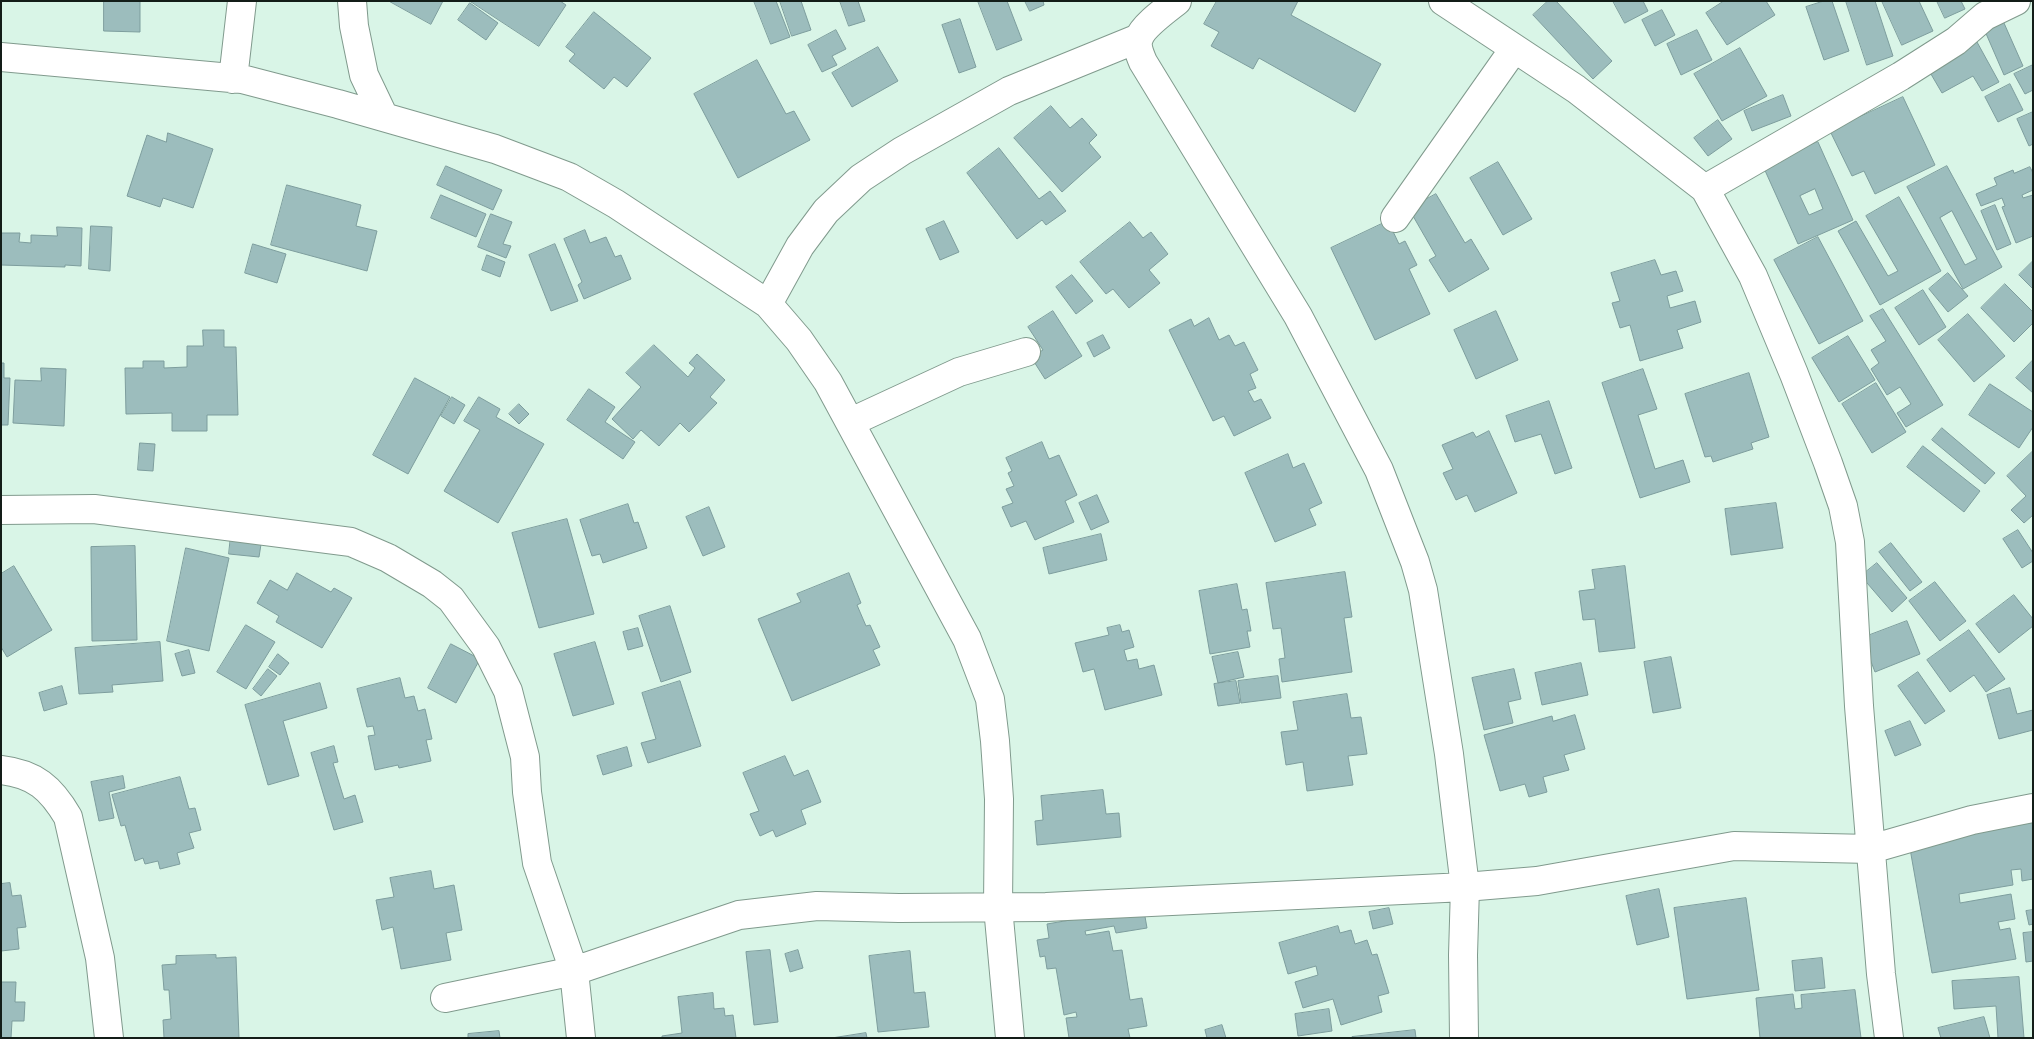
<!DOCTYPE html>
<style>
body{margin:0}
#map{position:relative;width:2034px;height:1039px;overflow:hidden;background:#d9f5e7;font-family:Ubuntu,sans-serif}
canvas{display:block}
.frame{position:absolute;inset:0;border:2px solid #131d18;pointer-events:none}
</style>
<div id="map">
<canvas width="2034" height="1039"></canvas>
<div class="frame"></div>
</div>
<script>
const ctx = document.querySelector('canvas').getContext('2d');
ctx.lineJoin = 'round';
function fillPath(path, color) { ctx.fillStyle = color; ctx.fill(path, 'evenodd'); }
function trace(path, color, width, dash) { ctx.strokeStyle = color; ctx.lineWidth = width; ctx.lineCap = dash ? 'butt' : 'round'; ctx.setLineDash(dash || []); ctx.stroke(path); }
const building = new Path2D(`
 M104,1H140V32L104,31Z
 M389,1H443L431,24Z
 M470,1H560L566,5L539,46Z
 M754,1H776L790,37L771,44Z
 M780,1H801L811,30L792,36Z
 M840,1H858L865,21L849,26Z
 M978,1H1007L1022,40L997,50Z
 M1025,1H1043L1044,5L1030,11Z
 M1217,1H1298L1291,15L1381,64L1355,112L1259,58L1253,69L1211,46L1219,32L1204,24Z
 M1548,1H1556L1612,61L1593,79L1533,15Z
 M1613,1H1643L1648,11L1625,23Z
 M1724,1H1766L1775,15L1727,45L1706,13Z
 M1824,1H1832L1849,51L1824,60L1806,7Z
 M1846,1H1875L1893,56L1867,65Z
 M1882,1H1919L1933,31L1902,45Z
 M1937,1H1961L1965,9L1945,18Z
 M470,3L498,23L486,40L458,20Z
 M1662,10L1675,35L1655,46L1642,20Z
 M594,12L651,58L627,87L614,77L604,89L569,61L575,54L566,47Z
 M2000,14L2023,66L2004,75L1981,22Z
 M960,19L976,67L959,73L942,25Z
 M836,30L846,49L832,56L837,65L822,72L808,45Z
 M1697,30L1712,60L1681,75L1667,44Z
 M1977,42L1999,82L1982,91L1973,76L1942,93L1928,69Z
 M878,47L898,81L852,107L832,73Z
 M1740,48L1767,96L1722,121L1694,74Z
 M757,60L786,114L794,111L810,140L738,178L694,94Z
 M2033,65V90L2025,94L2014,74Z
 M2010,84L2023,110L1998,122L1985,97Z
 M1783,95L1791,116L1752,131L1744,111Z
 M1903,97L1935,165L1875,194L1864,171L1852,176L1830,131Z
 M1051,106L1070,128L1082,118L1097,135L1089,143L1101,157L1062,192L1014,138Z
 M2033,112V144L2029,146L2017,119Z
 M1718,120L1732,139L1708,156L1694,138Z
 M168,133L213,149L193,208L163,198L160,207L127,196L147,135L166,142Z
 M1818,142L1853,220L1798,244L1763,166ZM1815,189L1823,209L1809,215L1800,196Z
 M999,148L1039,199L1050,191L1066,211L1046,225L1042,220L1017,239L967,173Z
 M1498,162L1532,219L1503,235L1470,178Z
 M446,166L502,190L493,210L437,185Z
 M1947,166L2002,267L1963,289L1907,187ZM1952,211L1977,259L1965,265L1940,218Z
 M2030,167L2033,173V190L2022,195L2023,198L2033,195V236L2016,243L2002,207L2005,206L2002,198L1981,206L1976,194L1997,185L1994,178L2013,170L2014,173Z
 M287,185L361,205L356,226L377,231L367,271L271,245Z
 M1436,194L1465,243L1471,239L1489,269L1449,292L1429,260L1436,256L1409,209Z
 M441,195L486,214L476,237L431,218Z
 M1899,197L1941,271L1880,305L1838,231L1856,221L1888,276L1898,271L1866,216Z
 M1995,205L2011,244L1997,250L1981,211Z
 M491,214L512,222L503,244L511,246L506,258L478,247Z
 M944,221L959,252L940,260L926,229Z
 M1388,221L1399,244L1405,241L1417,265L1409,269L1430,314L1375,340L1331,248Z
 M1130,222L1143,238L1151,232L1168,254L1149,270L1160,283L1129,308L1113,289L1106,294L1080,262Z
 M91,226L112,227L110,271L89,269Z
 M57,227L82,228L81,266L65,265V267L1,265V233H20L19,242L31,243V235L57,236Z
 M585,230L590,243L606,237L615,257L621,255L631,279L584,299L578,285L582,282L564,239Z
 M1818,237L1863,321L1819,344L1774,260Z
 M253,244L286,254L277,283L245,273Z
 M555,244L578,301L551,311L529,255Z
 M487,255L505,262L500,277L482,270Z
 M1655,260L1661,275L1676,271L1683,291L1667,296L1670,308L1695,301L1701,322L1677,330L1683,348L1640,361L1630,325L1620,328L1612,303L1620,301L1611,273Z
 M2033,261V289L2019,275Z
 M1948,273L1968,296L1948,312L1929,289Z
 M1072,275L1093,301L1076,314L1056,287Z
 M2005,284L2033,312V323L2014,342L1981,308Z
 M1923,290L1946,327L1919,345L1895,308Z
 M1883,309L1943,405L1906,427L1897,413L1911,404L1900,387L1887,395L1871,369L1879,363L1871,350L1886,341L1870,316Z
 M1053,311L1082,356L1045,379L1031,357L1043,350L1028,327Z
 M1496,311L1518,360L1476,379L1454,330Z
 M1968,314L2005,356L1974,382L1938,340Z
 M1209,318L1219,340L1229,335L1235,346L1244,342L1258,370L1250,374L1256,388L1248,391L1254,402L1261,399L1271,418L1234,436L1224,416L1213,421L1169,330L1191,319L1194,326Z
 M203,330H224V347H236L238,415H207V431H172V413L126,414L125,368H143V361H164V368L187,367V346H203Z
 M1103,335L1110,348L1094,357L1087,343Z
 M1848,336L1875,380L1839,402L1812,358Z
 M654,345L688,377L695,368L689,363L697,354L725,380L710,397L717,403L689,432L680,423L659,446L641,430L633,439L612,419L641,387L626,373Z
 M2033,360V393L2016,378Z
 M1,363H4V378H10L8,425H1Z
 M41,368L66,369L64,426L13,423L15,380L41,381Z
 M1643,369L1657,409L1638,415L1655,469L1683,460L1690,482L1640,498L1602,383Z
 M1749,373L1769,437L1751,443L1753,449L1713,462L1711,456L1705,457L1685,394Z
 M415,378L450,397L408,474L373,455Z
 M1876,383L1906,432L1872,453L1842,404Z
 M1990,384L2033,412V427L2019,448L1969,415Z
 M589,389L615,407L605,422L635,442L623,459L567,420Z
 M452,397L465,405L454,424L441,416Z
 M479,397L500,409L496,417L544,444L498,523L444,491L480,430L464,421Z
 M1549,401L1572,468L1555,474L1541,434L1515,442L1506,416Z
 M519,404L529,414L519,424L509,414Z
 M1942,428L1995,473L1985,484L1932,440Z
 M1489,431L1517,493L1475,512L1467,495L1456,500L1443,473L1453,469L1442,445L1473,432L1476,437Z
 M1042,442L1049,459L1059,455L1077,495L1065,501L1074,522L1035,540L1026,521L1011,527L1002,507L1013,503L1006,489L1014,486L1008,473L1012,471L1006,458Z
 M140,443L155,444L153,471L138,470Z
 M1923,446L1980,491L1964,512L1907,467Z
 M2033,451V515L2024,523L2011,510L2026,496L2007,476Z
 M1288,454L1293,468L1304,463L1322,503L1309,509L1316,525L1275,542L1245,473Z
 M1097,495L1109,522L1091,530L1079,503Z
 M1776,503L1783,548L1731,555L1725,509Z
 M628,504L634,523L638,522L647,548L603,563L600,554L592,556L580,520Z
 M709,507L725,547L703,556L686,517Z
 M567,519L594,614L539,628L512,533Z
 M2018,530L2033,553V561L2022,568L2003,539Z
 M1101,534L1107,560L1049,574L1043,548Z
 M231,535L262,538L259,557L229,554Z
 M1891,543L1922,582L1910,591L1879,552Z
 M135,546L137,640L92,641L91,547Z
 M186,548L229,558L209,651L167,641Z
 M1877,563L1907,598L1892,612L1861,576Z
 M14,566L52,630L7,657L1,647V574Z
 M1625,566L1635,648L1599,652L1595,619L1583,620L1579,591L1595,589L1592,570Z
 M1345,572L1352,617L1344,618L1352,672L1282,682L1279,659L1285,658L1281,628L1273,629L1266,583Z
 M297,573L331,592L334,588L352,598L322,648L276,622L279,616L257,603L270,580L287,590Z
 M849,573L861,603L857,605L866,626L870,625L880,647L873,650L880,665L792,701L758,619L801,602L797,594Z
 M1935,582L1966,621L1940,641L1909,601Z
 M1237,584L1242,610L1247,609L1251,631H1247L1250,647L1210,654L1199,591Z
 M2014,595L2033,619V626L1999,653L1976,624Z
 M670,606L691,672L661,682L639,616Z
 M1907,621L1920,654L1875,672L1862,638Z
 M246,625L275,642L246,689L217,672Z
 M1120,625L1122,632L1129,630L1134,647L1124,650L1127,661L1137,659L1139,669L1154,665L1162,695L1105,710L1094,669L1083,672L1075,643L1109,635L1107,628Z
 M638,628L643,646L628,650L623,632Z
 M1969,630L2005,679L1986,692L1974,675L1950,692L1927,660Z
 M160,642L163,681L112,685L113,692L79,694L75,648Z
 M595,642L614,704L573,716L554,654Z
 M451,644L480,659L456,703L428,688Z
 M189,650L195,673L182,676L175,654Z
 M1238,652L1244,677L1218,683L1212,657Z
 M278,654L289,663L280,675L269,667Z
 M1671,657L1681,708L1653,713L1644,662Z
 M1581,663L1588,695L1542,705L1535,673Z
 M268,669L277,676L261,696L253,689Z
 M1514,669L1521,699L1508,702L1513,723L1484,730L1472,678Z
 M1918,672L1945,711L1925,724L1898,686Z
 M1278,676L1281,698L1241,703L1238,681Z
 M400,678L405,698L414,696L418,711L425,709L432,739L426,740L431,761L399,768L398,765L375,770L368,736L375,735L373,726L367,727L357,689Z
 M680,681L701,746L648,763L641,743L656,739L642,693Z
 M1236,681L1240,703L1218,706L1214,684Z
 M320,683L327,708L283,721L299,776L268,785L245,705Z
 M62,686L67,704L44,711L39,693Z
 M2010,688L2017,714L2033,710V730L1999,739L1987,695Z
 M1347,694L1351,718L1361,717L1367,754L1348,756L1353,785L1307,791L1303,762L1286,765L1281,732L1298,730L1293,702Z
 M1575,715L1585,749L1564,755L1569,770L1543,777L1547,792L1529,797L1525,784L1500,791L1484,735L1552,716L1553,721Z
 M1910,721L1921,745L1895,756L1885,731Z
 M334,746L338,762L333,763L344,799L355,795L363,822L334,830L311,753Z
 M627,747L632,766L603,775L597,756Z
 M785,756L794,776L808,770L821,802L801,810L806,824L776,837L773,830L760,836L750,814L759,811L743,773Z
 M123,776L125,788L109,792L114,818L99,821L91,782Z
 M180,777L189,809L195,808L201,830L189,833L194,848L177,853L180,864L160,869L158,861L145,864L143,858L135,861L125,825L121,826L112,795Z
 M1103,790L1106,814L1119,813L1121,837L1037,845L1035,821L1043,820L1041,796Z
 M2033,823V879L2022,881L2021,869L2011,870L2013,885L1959,894L1960,903L2011,894L2015,919L1998,922L2000,930L2010,928L2016,959L1932,973L1909,843Z
 M431,871L434,889L454,885L462,930L446,933L451,960L401,969L393,927L382,930L376,900L394,897L390,878Z
 M10,883L12,896L21,895L26,927L17,928L19,949L1,951V884Z
 M1659,889L1669,937L1637,945L1626,896Z
 M1746,898L1759,990L1687,999L1674,908Z
 M1143,905L1147,928L1116,933L1114,926L1085,931L1086,935L1109,931L1113,951L1122,950L1130,1000L1142,998L1147,1026L1128,1029L1130,1038H1069L1066,1018L1077,1017L1076,1012L1064,1015L1056,968L1047,969L1045,956L1040,957L1037,940L1049,938L1047,924L1111,913Z
 M1389,908L1393,924L1373,929L1369,912Z
 M2033,910V924L2029,925L2026,911Z
 M1338,926L1340,933L1351,930L1355,944L1367,940L1372,955L1377,954L1389,993L1378,996L1382,1012L1341,1025L1333,999L1303,1008L1295,982L1318,975L1316,966L1288,974L1279,943Z
 M2033,932V961L2026,962L2023,933Z
 M770,950L778,1022L754,1025L746,952Z
 M798,950L803,968L790,972L785,954Z
 M910,951L914,993L925,992L929,1027L878,1032L869,956Z
 M216,955V958L236,957L239,1038H164L163,1020L171,1019L169,990H164L162,965L176,964V956Z
 M1822,958L1825,988L1795,991L1792,961Z
 M2019,977L2024,1038H1998L1996,1006L1954,1009L1952,981Z
 M1,982H16L15,1002H25L24,1021H12L11,1038H1Z
 M1855,990L1861,1038H1760L1756,998L1793,994L1795,1009L1802,1008L1801,995Z
 M713,993L714,1009L724,1008L725,1016L733,1015L736,1038H662V1036L682,1033L678,997Z
 M1329,1009L1332,1031L1298,1036L1295,1014Z
 M1984,1017L1990,1038H1941L1938,1028Z
 M1222,1025L1226,1038H1207L1205,1030Z
 M1415,1030L1416,1038H1352V1037Z
 M499,1031L500,1038H468V1034Z
 M866,1033L867,1038H832Z`);
const minor = new Path2D(`
 M352,1L354,26L364,75L384,117
 M1177,1C1167,9 1143,26 1139,38C1136,45 1140,55 1143,62L1298,316L1379,470L1415,562L1423,590L1449,754L1465,887L1463,955L1464,1038
 M1443,1L1576,89L1705,189L1753,276L1794,374L1828,463L1843,506L1850,542L1859,706L1881,974L1889,1038
 M1,57L242,79L338,104L495,149L569,177L616,204L768,304L799,340L828,382L967,639L990,699L995,741L999,799L998,907L1010,1038
 M233,79L242,1
 M1705,189L1901,76L1956,41L1985,16L2016,1
 M1395,218L1514,49
 M768,304L800,246L826,211L861,178L902,151L1009,91L1139,38
 M851,422L959,372L1026,352
 M1,510L94,509L351,542L388,558L432,584L451,599L486,647L508,691L525,757L527,792L537,863L574,971L581,1038
 M1,770C35,774 51,788 68,817L100,958L109,1038
 M445,998L574,971L739,915L817,906L899,908L1046,907L1465,887L1537,881L1734,846L1871,849L1972,820L2033,808`);
fillPath(building, '#9cbdbd');
trace(building, '#7d9d9d', 1);
trace(minor, '#809a8d', 30);
trace(minor, '#fff', 28);
</script>
